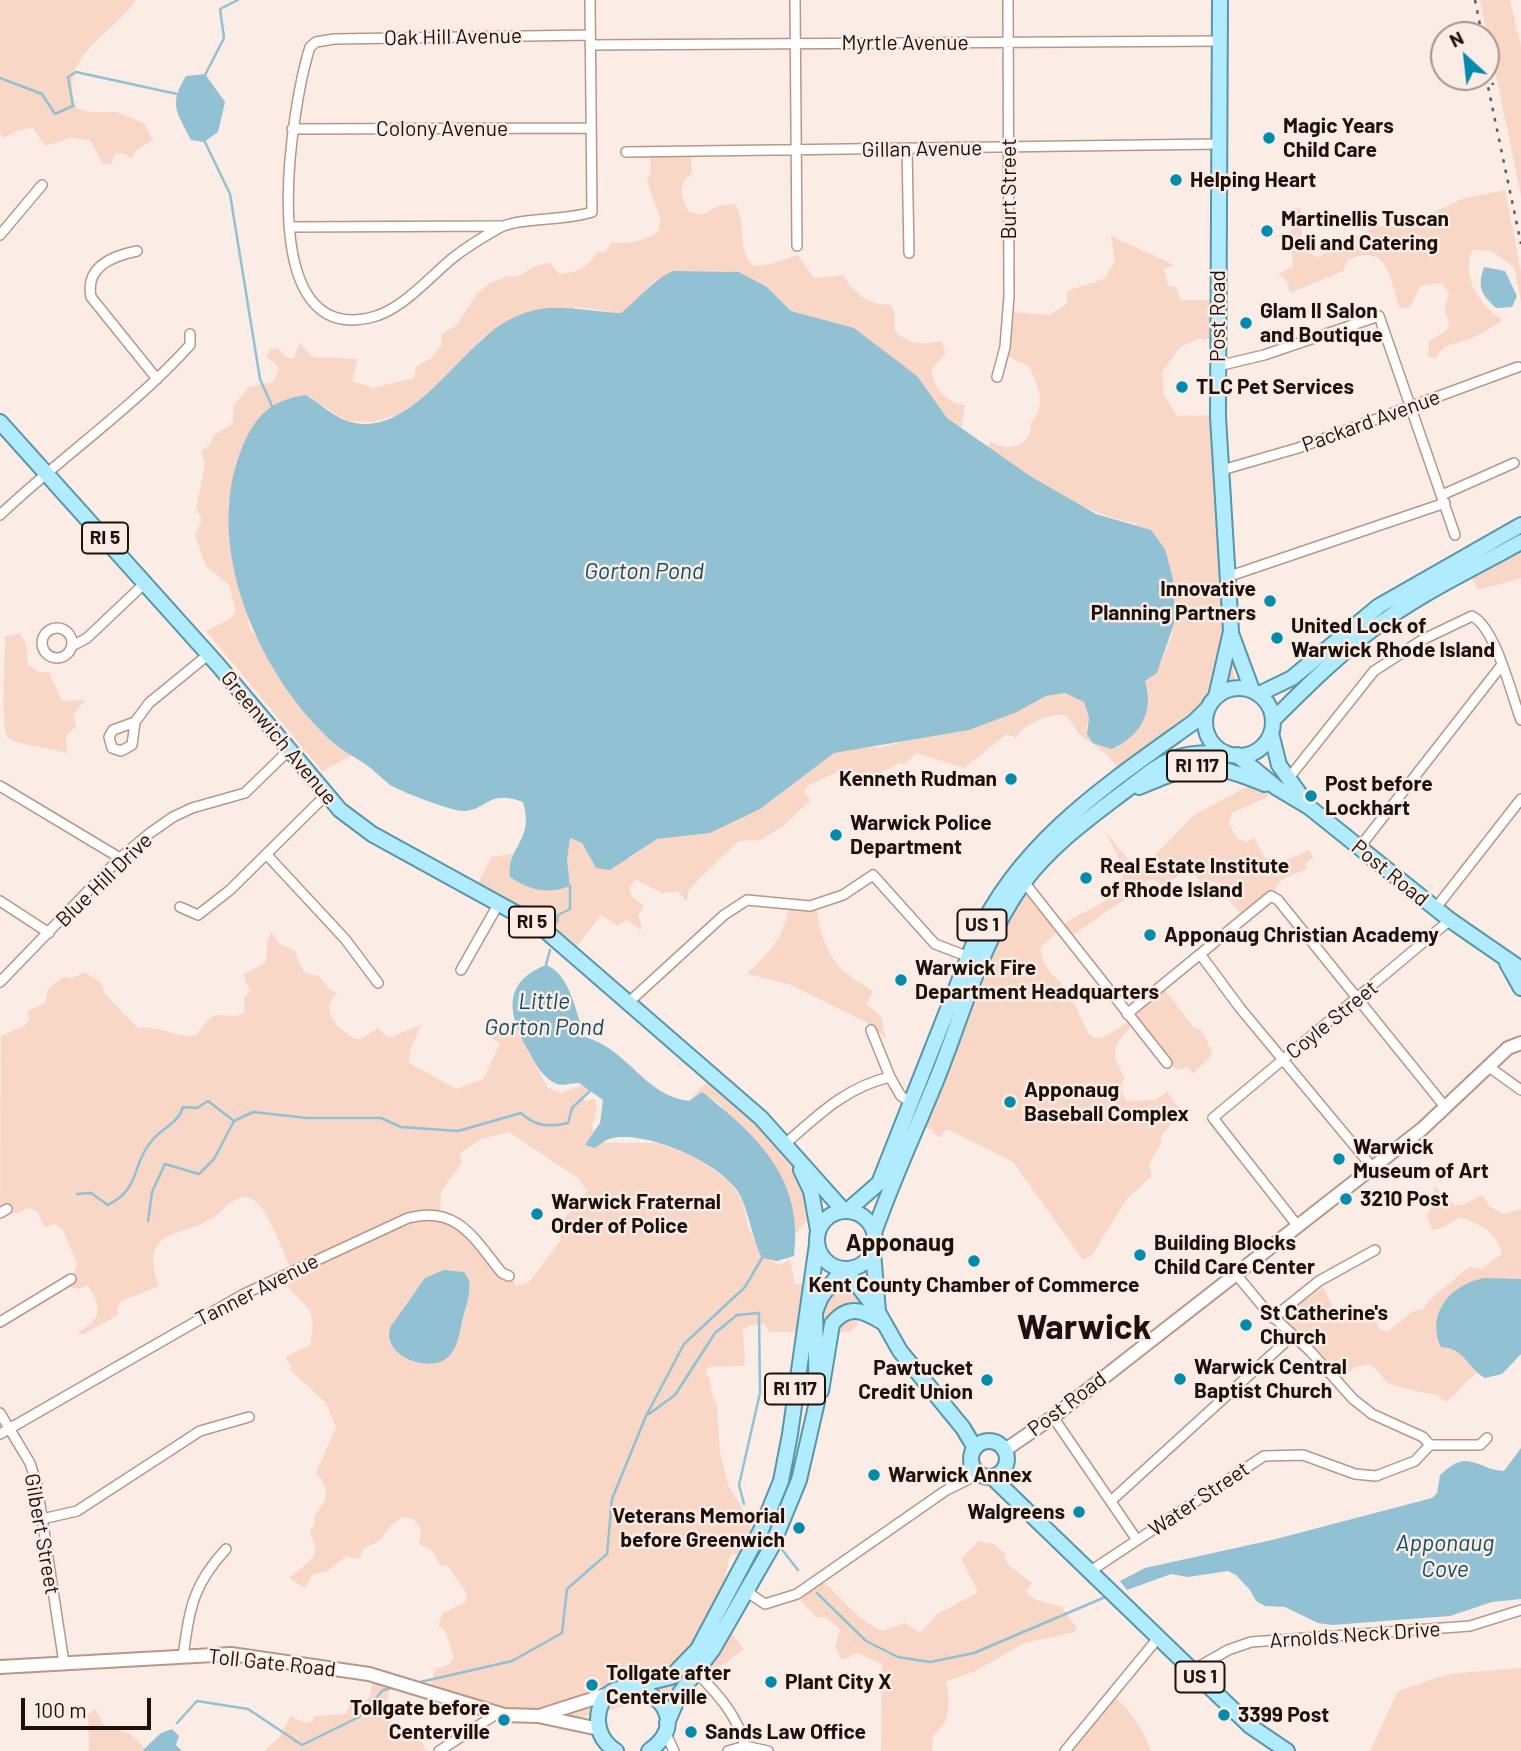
<!DOCTYPE html>
<style>
body{margin:0}
#map{position:relative;width:1521px;height:1751px;overflow:hidden;background:#fcece6;font-family:Barlow,sans-serif}
canvas{display:block}
.north{position:absolute;left:1430px;top:21px;width:70px;height:70px;box-sizing:border-box;background:#fcece6;border:2px solid #a3948e;border-radius:50%;rotate:333deg;font-size:19px;font-weight:700;line-height:28px;text-align:center;color:#1d110b}
.north::after{content:'';display:block;margin:auto;width:24px;height:32px;background:#038bab;clip-path:polygon(50% 0,100% 100%,50% 72%,0 100%)}
.scale{position:absolute;left:21px;top:1698px;width:130px;height:32px;box-sizing:border-box;border:4px solid #1d110b;border-top:0;padding-left:9px;font-size:21px;line-height:24px;white-space:nowrap;color:#1d110b;-webkit-text-stroke:5px #fcece6;paint-order:stroke}
</style>
<div id="map">
<canvas width="1521" height="1751"></canvas>
<div class="north">N</div>
<div class="scale">100 m</div>
</div>
<script>
const ctx = document.querySelector('canvas').getContext('2d');
ctx.lineJoin = 'round';
function fillPath(path, color) { ctx.fillStyle = color; ctx.fill(path, 'evenodd'); }
function trace(path, color, width, dash) { ctx.strokeStyle = color; ctx.lineWidth = width; ctx.lineCap = dash ? 'butt' : 'round'; ctx.setLineDash(dash || []); ctx.stroke(path); }
function label(font, color, halo, rows, align = 'center') {
  ctx.font = font + ' Barlow,sans-serif'; ctx.lineWidth = 5; ctx.setLineDash([]); ctx.textBaseline = 'middle'; ctx.strokeStyle = halo; ctx.fillStyle = color; for (const [text, x, y, turn = 0] of rows) {
    ctx.save(); ctx.translate(x, y); ctx.rotate((+turn || 0) * Math.PI / 180); ctx.textAlign = isNaN(turn) ? turn : align; if (halo) ctx.strokeText(text, 0, 0); ctx.fillText(text, 0, 0); ctx.restore();
  }
}
const green = new Path2D(`
 M0,0H136C111,36 56,57 77,108L88,112H116L144,123L153,140L137,149L132,158L122,153L115,154L111,165L102,163L90,140L70,138L45,146L33,128L19,130L3,138L0,132Z
 M1480,0H1510L1521,46V195Z
 M650,152L691,153L692,173C676,186 681,194 688,211L701,215L718,206L735,204C748,222 735,249 754,266L771,264L798,255L814,278L843,275C854,294 869,305 891,305L895,315L894,330C908,345 922,345 941,341L946,353L932,369C932,388 947,403 965,405L961,429L947,418L916,376L854,328L791,311L767,287L739,272L673,271L650,284L641,298L621,313L577,307L485,335L444,379L404,413L373,422L347,421L306,395L236,462L228,506L250,628L335,744L351,756L322,771L206,631L231,618L236,611L229,585L206,566L195,535L202,520L196,508L205,465L201,451L209,446L213,436L233,423V406L249,387L273,382L279,368L267,357L270,349L277,348L286,357L294,359L299,343L313,357L358,359L352,381L373,388L414,378L416,367L431,358L442,345L441,334L456,326L476,295L490,283L508,276L516,277L536,266L550,262L559,274C574,273 589,268 596,253L606,251L611,242C628,245 646,241 659,230L660,218L647,181L651,173Z
 M1505,190L1521,271V301L1514,267L1491,251L1472,250C1461,277 1480,307 1503,320C1494,326 1484,333 1474,337C1459,344 1445,341 1436,358L1428,357L1429,341L1448,329L1449,321L1444,310L1449,293L1441,283L1420,286L1410,307L1400,309C1390,280 1389,241 1348,260L1343,271L1290,293L1287,281L1278,274L1293,267L1290,232L1295,224V208H1301L1302,250L1318,257L1377,226H1405L1462,199Z
 M1111,236L1174,265L1164,268L1168,286L1176,287L1180,300H1216L1218,339H1198L1180,347L1162,372L1164,395L1177,416L1217,415L1235,691L1184,726L1125,775L1105,753L1079,734L1066,715C1050,714 1024,722 1016,738L1007,734L964,768L917,753L904,764L898,763C874,779 869,776 843,769L807,786L804,792L811,800L782,827L760,840L739,841L700,878L688,892L687,902L678,891L662,893L636,880L629,887L632,896L644,906L638,916L642,927L640,930L627,920L617,926L601,915L572,952L477,886L491,857L513,854L511,858L570,886L567,860L570,838L582,843L596,868L630,858L657,839L710,833L760,809L834,753L850,748L883,747L1017,712L1046,696L1065,693L1084,702L1089,718L1086,730L1149,693L1145,681L1157,673L1171,638L1175,621L1173,579L1135,523C1083,515 1030,477 987,447L991,442C1009,454 1033,444 1031,422C1048,404 1038,387 1029,366L1004,355L1010,312L1049,315L1067,304V291L1104,279L1115,262Z
 M1521,546V578L1478,590L1470,574Z
 M20,633L26,644L28,665L39,672H49L62,701L85,700L74,714L76,727L66,735L67,753C53,749 19,745 8,738C0,727 5,656 5,637Z
 M1256,782L1279,784L1267,797L1232,813L1229,824L1238,839L1248,842L1254,837C1258,843 1260,852 1265,857C1278,867 1297,856 1309,850L1313,857L1305,864L1307,869L1284,878L1277,885L1274,896L1243,917L1231,903L1220,883L1211,881L1201,885L1196,875L1188,871L1162,885L1153,879L1136,886L1131,895L1069,938L1060,929L1041,947C1040,959 1050,975 1061,982C1064,992 1071,995 1075,1004C1093,1048 1093,1045 1131,1020L1128,1012L1162,986L1193,1027L1202,1031L1213,1054L1193,1074L1187,1067L1178,1070L1167,1063L1134,1023C1115,1044 1108,1051 1125,1077C1119,1087 1121,1093 1127,1101L1155,1100L1167,1092L1181,1110L1160,1138L1162,1141L1149,1165L1152,1176L1126,1200L1092,1255L1083,1260L1013,1162L947,1129L939,1138L932,1130L912,1123V1117L953,1012L1020,880L1061,927C1088,904 1113,910 1124,870L1105,831L1135,868L1141,869L1194,815Z
 M789,904H817C817,928 827,957 846,973C855,981 865,984 873,992L866,1004L881,1017L886,1039L868,1023L789,984L747,974C769,953 786,935 789,904Z
 M271,932L280,944L295,951C300,964 302,977 318,975L329,989L337,993C333,998 329,1001 329,1009C329,1020 350,1041 361,1039L378,1028L388,1038L421,1025L410,1051L409,1063L456,1089L483,1079L500,1044L489,1036L514,1025L548,1088L561,1093L582,1085L590,1089L583,1098L585,1101L595,1099L597,1108L592,1127L599,1143H657L695,1157L729,1181L743,1202L748,1227L762,1256L779,1265L790,1260L795,1284L823,1285L855,1278L874,1308L858,1317L857,1326L849,1332H770L764,1324L749,1326L743,1330L745,1366L709,1367L705,1370C713,1382 710,1395 717,1405L720,1453L728,1485L751,1522L749,1549L745,1553L730,1555C721,1593 716,1617 744,1649L727,1662L676,1692L572,1720L544,1721L429,1690L435,1669L449,1664L454,1657L445,1630L438,1625L443,1613L466,1602L467,1594L448,1566L440,1565L432,1551L419,1544L421,1529L413,1519L403,1517L391,1525L380,1540L362,1550L361,1557L358,1559L346,1556L328,1571L313,1574L305,1588L289,1578L311,1560L316,1550L310,1531L315,1523L314,1516C329,1500 330,1490 316,1473L336,1427L326,1403L289,1369L292,1367L285,1357L310,1345C321,1301 297,1307 281,1275L291,1269C283,1252 268,1208 252,1199C238,1191 225,1209 216,1216C188,1237 136,1226 159,1286L122,1301L117,1308L118,1315L84,1334H77C102,1316 103,1312 88,1285L78,1289L69,1287L77,1263L63,1230L56,1224L44,1227L38,1212L29,1208L18,1213L2,1212L0,1208L1,1036L25,1025L29,1019L28,1011L45,1003L48,990L62,977L72,978L85,972L101,983L105,994L138,1028C159,1025 177,1039 197,1035C220,999 222,1025 245,1012L244,999L250,991L243,975L266,962L267,944ZM509,1132L578,1178L587,1191C576,1207 556,1219 561,1240L529,1282L517,1286L465,1227L440,1213L441,1191L462,1163L460,1153L482,1139ZM470,1287L460,1335L437,1362H416L389,1331L410,1298Z
 M713,1076L762,1117L812,1186L824,1209L803,1225L794,1236C776,1204 741,1123 717,1102C709,1095 700,1096 691,1098Z
 M1434,1186L1454,1205H1462L1483,1195L1489,1206L1503,1214L1521,1209V1279C1464,1281 1475,1273 1438,1319L1441,1346L1458,1351L1477,1373C1463,1382 1459,1393 1446,1402L1435,1394C1431,1395 1390,1385 1388,1383C1380,1376 1379,1369 1369,1364L1355,1367L1340,1382L1277,1320L1323,1287L1336,1313L1347,1318L1372,1310L1379,1329L1387,1332L1412,1312L1424,1309L1428,1301L1469,1267L1481,1269L1502,1254C1499,1234 1478,1223 1460,1217L1442,1228L1432,1230L1427,1215L1437,1198Z
 M979,1541L993,1544L1004,1552L1007,1564L1032,1583L1026,1592L1036,1600L1062,1607L1077,1628L1075,1632L1025,1643L975,1671L946,1682C950,1703 952,1721 933,1735L932,1751H881L882,1664L857,1653L842,1660L835,1647L840,1630L826,1617L817,1618L800,1600L823,1581C843,1600 856,1619 882,1631L905,1623L920,1633L936,1615L978,1592L961,1558Z
 M1521,1668V1751H1370L1398,1691L1448,1674Z
 M373,1675L391,1680L386,1708L392,1715L389,1725L421,1739L426,1751H264L279,1738L291,1716L305,1723L313,1722L314,1716L346,1714L351,1700L364,1701L370,1697Z
 M1114,1697C1132,1712 1143,1729 1151,1751H1064Z
 M95,1709L104,1725L130,1734L144,1747L142,1751H89L88,1715Z`);
const water = new Path2D(`
 M205,74L225,102L218,132L204,142L191,140C177,112 168,105 186,76Z
 M1484,267L1505,271L1517,296L1512,307L1496,308C1481,294 1477,287 1484,267Z
 M673,271L739,272L767,287L791,311L854,328L917,376L947,418L1030,476L1096,514L1151,530L1165,549L1173,579L1175,621L1157,673L1145,681C1155,712 1139,738 1111,749L1093,743L1087,734L1089,718L1084,702L1065,693L1046,696L1017,712L969,730L834,753L760,809L710,833L657,839L610,870L596,868L582,843L570,838L567,860L570,886C547,895 530,890 510,877C506,847 535,841 523,802C488,789 489,809 464,811C454,812 399,791 390,785C381,778 374,770 365,764C355,757 344,752 335,744C261,679 203,550 240,453C253,418 269,400 306,395C319,403 333,416 347,421C410,442 459,347 507,321C549,298 579,312 621,313C640,298 651,281 673,271Z
 M546,965C571,974 576,1015 585,1037C630,1050 643,1095 689,1101L702,1092C758,1136 804,1179 794,1256L777,1261L762,1258C752,1238 750,1217 741,1197C726,1164 643,1128 609,1139C604,1141 599,1145 595,1148L585,1145L600,1123L603,1100L579,1083C572,1083 563,1086 557,1084C544,1079 535,1064 529,1052C509,1017 500,983 546,965Z
 M444,1270L464,1272L469,1280C471,1293 466,1306 463,1318C460,1331 458,1349 447,1358C427,1374 379,1354 391,1326L425,1278Z
 M1485,1278L1521,1279V1354L1502,1374L1485,1378C1467,1368 1465,1348 1441,1347C1425,1312 1453,1283 1485,1278Z
 M1521,1448V1599L1492,1602L1450,1616L1332,1625L1318,1623L1285,1607L1265,1606L1256,1601L1250,1590L1236,1575L1228,1571L1188,1577L1171,1574L1127,1590L1120,1581L1145,1568L1272,1540L1432,1498L1437,1493L1440,1475C1469,1447 1475,1469 1504,1471Z
 M172,1729L179,1736L176,1745L182,1751H142L161,1733Z`);
const stream = new Path2D(`
 M205,75L224,38L220,9L238,0
 M0,78L42,94L55,114L73,106L68,77L76,72L177,94
 M204,140L230,194L260,379L272,406
 M557,922L558,915L570,909V886
 M546,965L550,950
 M77,1194L91,1193L108,1205C141,1188 131,1167 150,1143C161,1127 177,1126 183,1107L197,1108L208,1101L234,1121
 M148,1221L152,1192L165,1164L199,1174L214,1159L234,1121L253,1112L307,1118H381L401,1127L458,1131L521,1113C536,1127 549,1127 568,1123L572,1108L590,1091
 M649,1414L675,1395L715,1333L737,1315L759,1313L760,1393L739,1485L744,1504
 M780,1547L798,1570
 M817,1593L866,1641L898,1657L930,1662L974,1653L1110,1595
 M416,1683L512,1661L562,1633L567,1589L607,1554L612,1499L646,1416L684,1344L745,1287L762,1258
 M177,1723L197,1701L248,1709L302,1745L359,1717L383,1690L396,1687`);
const minor = new Path2D(`
 M590,0L592,212C566,221 519,217 499,228C483,237 468,246 454,257C429,277 402,311 369,318C251,344 292,104 310,47L316,42L334,39L590,35
 M795,0L797,246
 M590,45L1220,41
 M292,129L591,128
 M907,149L909,253
 M626,152L1218,144
 M290,227L503,226
 M0,235L42,185
 M137,251C112,256 85,267 91,297L157,379
 M1218,366L1264,355L1379,316L1455,535
 M997,377L1005,347L1009,296L1008,0
 M1222,470L1298,448L1518,367
 M1442,495L1514,463
 M0,515C61,457 133,408 190,345V334
 M1230,576L1445,503
 M42 643a15 15 0 1 1 30 0a15 15 0 1 1-30 0Z
 M72,646L87,638L145,583
 M135,722L113,730L109,737L112,748L121,751L132,745L135,722L149,703L209,654
 M1288,779L1374,671L1422,640L1472,616C1496,628 1511,694 1521,720
 M0,786L120,858
 M1359,848L1501,666
 M267,855L345,939L378,983
 M1024,882L1167,1063
 M0,901L49,933
 M180,907L198,915L230,890L326,795
 M1435,909L1521,799
 M1200,954L1240,1008L1372,1167
 M461,970L499,903
 M0,982L120,858L150,833L173,817L192,808L245,793L288,751
 M629,1002L724,915L747,900L810,906L843,895L873,875L935,944L969,957
 M1127,1014L1271,896L1278,900L1446,1108
 M871,1030L890,1077
 M1489,1067L1521,1090
 M784,1145C818,1115 846,1087 890,1077L901,1096L912,1103
 M0,1213L7,1209
 M1297,1225L1213,1118L1450,920
 M1235,1273L1264,1308L1311,1352L1353,1399L1372,1414L1423,1437L1430,1445H1480L1487,1438
 M1273,1318L1319,1281L1375,1250
 M0,1322L71,1279
 M0,1413L30,1463L37,1485L64,1663
 M1053,1417L1137,1540
 M0,1434L244,1294L408,1218C458,1205 474,1239 502,1273L509,1276
 M951,1485L972,1463
 M1112,1500L1292,1336
 M42,1519L77,1511L200,1431L249,1417
 M1089,1572L1264,1456L1303,1455L1355,1474L1376,1476L1415,1461L1430,1445
 M747,1588L753,1596L765,1604L797,1594L945,1491L979,1474
 M183,1656C190,1608 192,1586 226,1549
 M1193,1670L1228,1650L1251,1642L1470,1626L1521,1610
 M696,1672C717,1693 738,1716 745,1746
 M665,1732L674,1751
 M439,1751L498,1713
 M728,1751L745,1746L768,1751
 M1065,1751L1158,1638`);
const secondary = new Path2D(`
 M1005,1450L1053,1417L1422,1129L1508,1048L1521,1043
 M0,1667L231,1654L369,1674L504,1715L538,1716L599,1729
 M542,1715L611,1693`);
const primary = new Path2D(`
 M0,422L218,665L340,810L372,834L541,927L761,1118L844,1211
 M1232,636L1252,690
 M1205 722a34 34 0 1 1 68 0a34 34 0 1 1-68 0Z
 M1259,694L1292,678L1379,606L1521,525
 M1216,697L1231,631L1218,417L1220,0
 M1273,720C1306,687 1339,654 1377,626C1421,593 1473,569 1521,542
 M1271,733L1279,765L1304,800
 M1237,755L1277,788L1309,807L1450,920L1521,969
 M1139,787C1199,762 1203,760 1265,784
 M1507,963L1521,988
 M801,1170L811,1191L818,1230
 M847,1211L879,1183L976,938C1020,841 1109,783 1194,722L1208,708
 M817 1240a29 29 0 1 1 58 0a29 29 0 1 1-58 0Z
 M874,1233C892,1181 915,1132 936,1081C963,1015 981,941 1024,882C1049,848 1084,822 1117,797C1162,764 1167,751 1226,753
 M873,1252L878,1311
 M845,1269L878,1312L900,1351L963,1428L975,1448
 M821,1391L832,1324C848,1304 863,1310 882,1322
 M971 1459a18 18 0 1 1 36 0a18 18 0 1 1-36 0Z
 M992,1477L1250,1726L1287,1751
 M630,1687L671,1677L698,1649L761,1530L781,1481L790,1434L817,1244
 M667,1723L680,1693L713,1649L771,1548L799,1480L817,1402L815,1312L821,1297L843,1269
 M616,1751C605,1744 598,1733 598,1719C601,1653 711,1706 649,1751`);
const rail = new Path2D(`
 M1475,0L1482,35
 M1486,52L1493,85
 M1486,77L1521,244`);
const markers = [
 [1269,138,7,"#038bab"],
 [1176,180,7,"#038bab"],
 [1267,231,7,"#038bab"],
 [1246,323,7,"#038bab"],
 [1182,387,7,"#038bab"],
 [1270,601,7,"#038bab"],
 [1277,638,7,"#038bab"],
 [1011,779,7,"#038bab"],
 [1311,796,7,"#038bab"],
 [836,835,7,"#038bab"],
 [1086,878,7,"#038bab"],
 [1150,935,7,"#038bab"],
 [901,980,7,"#038bab"],
 [1010,1102,7,"#038bab"],
 [1339,1159,7,"#038bab"],
 [1346,1199,7,"#038bab"],
 [537,1214,7,"#038bab"],
 [1140,1255,7,"#038bab"],
 [974,1261,7,"#038bab"],
 [1246,1325,7,"#038bab"],
 [1180,1379,7,"#038bab"],
 [987,1380,7,"#038bab"],
 [874,1475,7,"#038bab"],
 [1079,1512,7,"#038bab"],
 [799,1528,7,"#038bab"],
 [771,1682,7,"#038bab"],
 [592,1685,7,"#038bab"],
 [1224,1715,7,"#038bab"],
 [504,1720,7,"#038bab"],
 [691,1732,7,"#038bab"]
];
const shields = [
 [105,538,46],
 [1197,766,60],
 [532,922,46],
 [982,925,49],
 [795,1389,60],
 [1200,1677,49]
];
const shieldNames = [
 ["RI 5",105,538],
 ["RI 117",1197,766],
 ["RI 5",532,922],
 ["US 1",982,925],
 ["RI 117",795,1389],
 ["US 1",1200,1677]
];
const streetNames = [
 ["Oak Hill Avenue",453,37,-1],
 ["Myrtle Avenue",905,43],
 ["Colony Avenue",442,129],
 ["Gillan Avenue",922,149,-1],
 ["Burt Street",1009,189,-90],
 ["Post Road",1218,316,-90],
 ["Packard Avenue",1371,421,-20],
 ["Greenwich Avenue",279,738,50],
 ["Post Road",1390,873,39],
 ["Blue Hill Drive",104,880,-44],
 ["Coyle Street",1332,1020,-39],
 ["Tanner Avenue",257,1290,-27],
 ["Post Road",1067,1404,-37],
 ["Water Street",1199,1499,-34],
 ["Gilbert Street",42,1534,80],
 ["Arnolds Neck Drive",1355,1635,-4],
 ["Toll Gate Road",272,1663,6]
];
const poiNames = [
 ["Magic Years",1283,126],
 ["Child Care",1283,150],
 ["Helping Heart",1190,180],
 ["Martinellis Tuscan",1281,219],
 ["Deli and Catering",1281,243],
 ["Glam II Salon",1260,311],
 ["and Boutique",1260,335],
 ["TLC Pet Services",1196,387],
 ["Innovative",1256,589,"right"],
 ["Planning Partners",1256,613,"right"],
 ["United Lock of",1291,626],
 ["Warwick Rhode Island",1291,650],
 ["Kenneth Rudman",997,779,"right"],
 ["Post before",1325,784],
 ["Lockhart",1325,808],
 ["Warwick Police",850,823],
 ["Department",850,847],
 ["Real Estate Institute",1100,866],
 ["of Rhode Island",1100,890],
 ["Apponaug Christian Academy",1164,935],
 ["Warwick Fire",915,968],
 ["Department Headquarters",915,992],
 ["Apponaug",1024,1090],
 ["Baseball Complex",1024,1114],
 ["Warwick",1353,1147],
 ["Museum of Art",1353,1171],
 ["3210 Post",1360,1199],
 ["Warwick Fraternal",551,1202],
 ["Order of Police",551,1226],
 ["Building Blocks",1154,1243],
 ["Child Care Center",1154,1267],
 ["Kent County Chamber of Commerce",974,1285,"center"],
 ["St Catherine's",1260,1313],
 ["Church",1260,1337],
 ["Warwick Central",1194,1367],
 ["Baptist Church",1194,1391],
 ["Pawtucket",973,1368,"right"],
 ["Credit Union",973,1392,"right"],
 ["Warwick Annex",888,1475],
 ["Walgreens",1065,1512,"right"],
 ["Veterans Memorial",785,1516,"right"],
 ["before Greenwich",785,1540,"right"],
 ["Tollgate after",606,1673],
 ["Centerville",606,1697],
 ["Plant City X",785,1682],
 ["Tollgate before",490,1708,"right"],
 ["Centerville",490,1732,"right"],
 ["3399 Post",1238,1715],
 ["Sands Law Office",705,1732]
];
const waterNames = [
 ["Gorton Pond",644,571],
 ["Little",544,1001],
 ["Gorton Pond",544,1027],
 ["Apponaug",1445,1543],
 ["Cove",1445,1569]
];
const quarterNames = [
 ["Apponaug",900,1243]
];
const townNames = [
 ["Warwick",1084,1327]
];
fillPath(green, '#f9d7c7');
fillPath(water, '#91c1d2');
trace(stream, '#91c1d2', 2.5);
trace(minor, '#b99787', 12);
trace(secondary, '#b99787', 16);
trace(primary, '#5a96a9', 18);
trace(minor, '#fff', 9);
trace(secondary, '#fff', 12);
trace(primary, '#b0ebfe', 14);
trace(rail, '#675a54', 2.5, [3.5, 7]);
for (const [x, y, r, color] of markers) { const dot = new Path2D(); dot.arc(x, y, r, 0, 2 * Math.PI); ctx.fillStyle = color; ctx.fill(dot); trace(dot, '#fcece6', 2.5); }
for (const [x, y, w] of shields) { const box = new Path2D(); box.roundRect(x - w / 2, y - 15.5, w, 31, 5); ctx.fillStyle = '#fcece6'; ctx.fill(box); trace(box, '#1d110b', 2); }
label('bold 19px', '#1d110b', null, shieldNames);
label('21px', '#1d110b', '#fcece6', streetNames);
label('bold 21px', '#1d110b', '#fcece6', poiNames, 'left');
label('italic 23px', '#0e5063', '#fcece6', waterNames);
label('bold 24px', '#1d110b', '#fcece6', quarterNames);
label('bold 35px', '#1d110b', '#fcece6', townNames);
</script>
